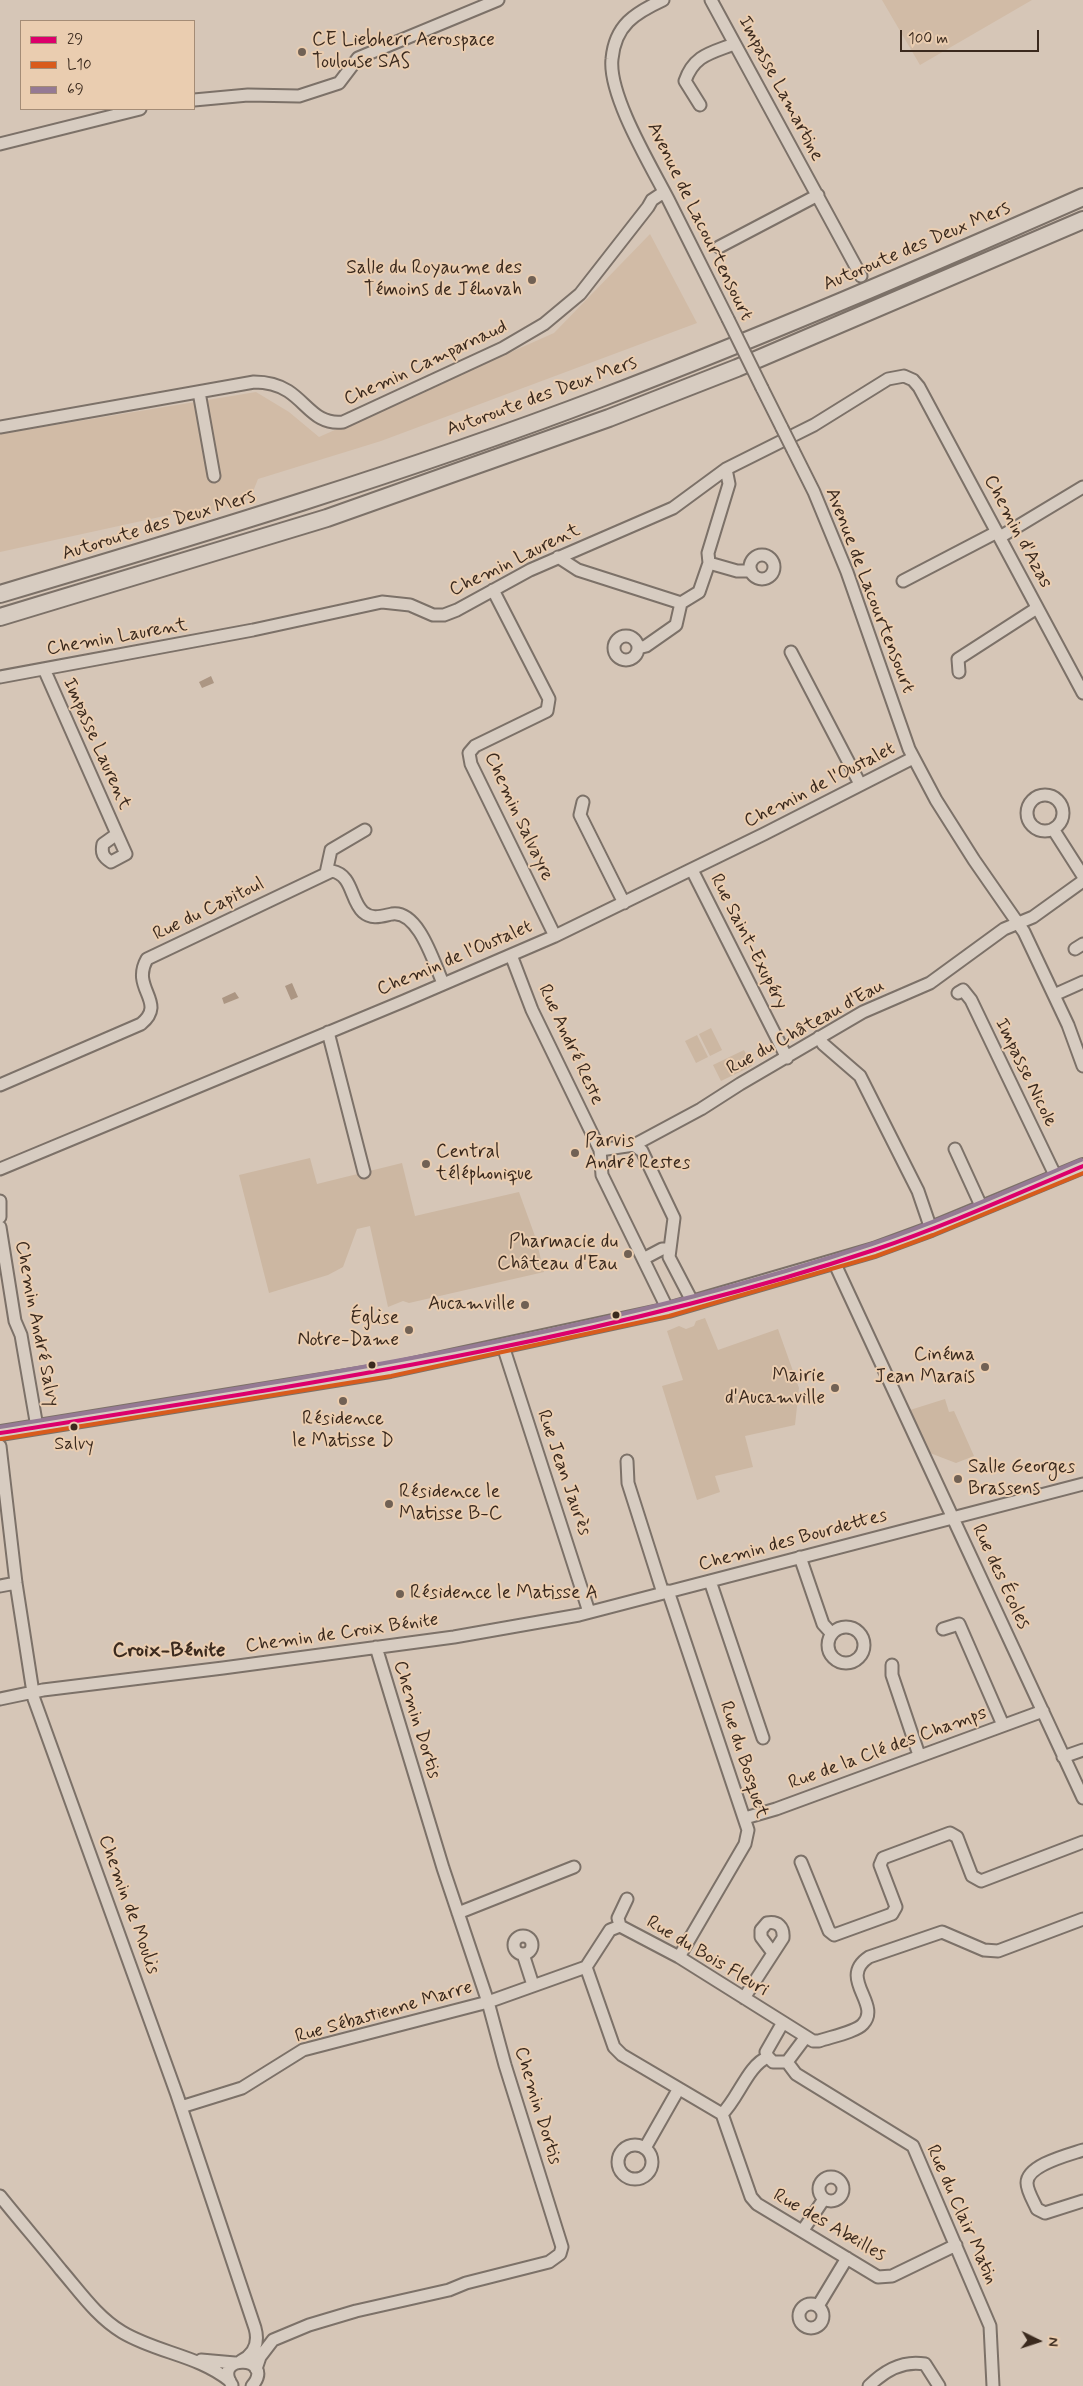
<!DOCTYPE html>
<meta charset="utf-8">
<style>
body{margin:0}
#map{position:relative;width:1083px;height:2386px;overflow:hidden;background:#d6c6b7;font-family:Mynerve,sans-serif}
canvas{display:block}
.legend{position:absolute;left:20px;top:20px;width:175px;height:90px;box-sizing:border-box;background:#eacdb0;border:1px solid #a48c76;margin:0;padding:6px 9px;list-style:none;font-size:15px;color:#3b2a1e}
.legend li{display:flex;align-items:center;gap:10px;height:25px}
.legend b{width:25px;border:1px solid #a48c76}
.north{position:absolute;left:1013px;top:2316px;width:50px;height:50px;-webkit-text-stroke:4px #eacdb0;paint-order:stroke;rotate:94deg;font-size:14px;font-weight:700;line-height:20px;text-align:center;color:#3b2a1e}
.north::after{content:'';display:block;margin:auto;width:18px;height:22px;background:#3b2a1e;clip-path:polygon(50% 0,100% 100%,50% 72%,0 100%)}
.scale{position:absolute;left:900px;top:30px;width:139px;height:22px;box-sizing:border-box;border:2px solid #3b2a1e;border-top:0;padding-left:6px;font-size:15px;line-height:18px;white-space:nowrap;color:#3b2a1e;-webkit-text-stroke:4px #eacdb0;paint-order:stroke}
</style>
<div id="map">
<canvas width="1083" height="2386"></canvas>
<ul class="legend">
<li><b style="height:6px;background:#dc006b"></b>29</li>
<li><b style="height:6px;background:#d85b1c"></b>L10</li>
<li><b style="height:6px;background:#957a94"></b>69</li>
</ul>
<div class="north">N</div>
<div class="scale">100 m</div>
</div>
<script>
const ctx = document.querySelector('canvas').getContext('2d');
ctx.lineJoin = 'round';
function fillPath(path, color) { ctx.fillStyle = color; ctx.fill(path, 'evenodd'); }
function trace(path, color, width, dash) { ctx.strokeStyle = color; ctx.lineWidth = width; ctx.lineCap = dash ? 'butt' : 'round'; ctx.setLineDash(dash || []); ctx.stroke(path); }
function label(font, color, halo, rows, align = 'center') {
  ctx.font = font + ' Mynerve,sans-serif'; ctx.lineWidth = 4; ctx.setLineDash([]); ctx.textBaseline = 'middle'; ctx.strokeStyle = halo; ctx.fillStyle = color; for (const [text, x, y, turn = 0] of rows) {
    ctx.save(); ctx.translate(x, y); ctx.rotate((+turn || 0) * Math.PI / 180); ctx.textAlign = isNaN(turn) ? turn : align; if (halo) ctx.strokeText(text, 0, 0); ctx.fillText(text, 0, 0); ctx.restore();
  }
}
const built = new Path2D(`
 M882,0H1032L920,65Z
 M650,234L697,323L381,441L258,479L250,499L191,517L178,513L0,552V434L256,392L289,412L319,437L554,333Z`);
const green = new Path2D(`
 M711,1028L722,1050L710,1056L699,1034Z
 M697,1035L708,1057L696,1063L685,1041Z
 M744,1050L752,1066L721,1081L713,1065Z
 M310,1158L317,1184L402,1163L415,1216L519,1192L536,1239L544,1272L409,1303L403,1301L388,1307L370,1226L357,1229L343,1267L328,1275L269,1293L239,1175Z
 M705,1318L718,1350L778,1329L799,1388L795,1425L745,1436L753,1467L715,1476L720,1492L697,1500L662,1386L683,1380L667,1331L679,1326L686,1329L694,1326L696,1321Z
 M945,1399L949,1412L954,1411L974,1456L956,1463L930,1453L910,1410Z`);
const water = new Path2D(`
 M211,676L214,683L202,688L199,682Z
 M292,983L298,997L291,1000L285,986Z
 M235,992L239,998L224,1004L222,998Z`);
const minor = new Path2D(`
 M663,0C635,13 615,25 612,59C608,95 651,166 668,199C688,239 708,279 728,319
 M711,0L861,276
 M194,100L248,95L299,96L339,83L358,58L498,0
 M700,105L685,81C694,55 711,53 734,44
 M0,144L140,109
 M719,247L818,195
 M762,388L782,428
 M199,392L214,476
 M0,427L254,382C266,382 277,384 288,391C308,404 316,425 343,422L503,348L544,324L580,294L648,207L652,200L664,192
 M793,450L814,492L847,572L909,749L936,800L974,860L1024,932L1068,1025L1083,1066
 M1000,537L1083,487
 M750 567a12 12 0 1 1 24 0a12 12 0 1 1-24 0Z
 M558,557L578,570L681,603L699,592L709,563L708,553L729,484L726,469
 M709,563L737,571H751
 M903,581L997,532
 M493,590L549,699L547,711L475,746L469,753L471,764L555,936
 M614 648a12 12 0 1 1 24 0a12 12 0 1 1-24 0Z
 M638,648L646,646L676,625L681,603
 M791,652L860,784
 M44,669L117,834L126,854L111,862C103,857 101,853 103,844L117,834
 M959,672L958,659L1037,608
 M0,677L253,630L382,602L410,605L433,615H444L457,610L530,570L673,508L726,469L814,425L888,379L904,376L913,380L919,387L1083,693
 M1027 813a18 18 0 1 1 36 0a18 18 0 1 1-36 0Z
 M583,802L580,815L624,903
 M1053,829L1083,876
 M692,870L787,1058
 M326,873L331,850L365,830
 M1075,949L1083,944
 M511,955L532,1010L600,1150
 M958,993L963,990L971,1000L1056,1177
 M1054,995L1083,982
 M328,1032L364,1172
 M819,1037L823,1044L860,1076L918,1191L931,1229
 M0,1085L141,1024C168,1002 130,989 147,959L332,871C353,875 350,900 363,912C372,920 382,916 392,914C419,910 434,964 443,983
 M634,1145L701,1109L740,1084L863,1012L930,983L1004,929L1033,917L1083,881
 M955,1149L982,1208
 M0,1169L404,1001L555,936L764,834L913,758
 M0,1201V1217
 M0,1227L15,1321L21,1335L37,1427
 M643,1259L662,1249H670
 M834,1262L1083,1798
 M668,1310L602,1175L600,1150L634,1145L642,1151L674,1218L669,1257L693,1303
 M503,1346L589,1612
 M0,1446L16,1583L34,1699L177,2095L255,2328C259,2342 255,2354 241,2361
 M627,1461L628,1483L663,1593
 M800,1557L823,1624L832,1634
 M710,1581L763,1738
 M0,1586L16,1583
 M668,1591L748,1830L745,1844L679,1957
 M828 1645a18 18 0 1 1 36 0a18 18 0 1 1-36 0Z
 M943,1629L959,1624L1003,1725
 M892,1665V1675L919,1755
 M0,1699L43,1690L223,1668L454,1637L579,1615L1083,1484
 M1063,1757L1083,1750
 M745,1818L776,1809L1043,1711
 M801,1862L829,1931L834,1935L892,1914L896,1907L880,1865L883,1858L950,1833L957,1837L972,1876L981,1881L1083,1842
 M458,1913L574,1867
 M620,1926L618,1918L627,1899
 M514 1945a9 9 0 1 1 18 0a9 9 0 1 1-18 0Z
 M523,1954L533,1985
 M586,1967L614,2047L622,2055L722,2114
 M744,1998L783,1938C784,1927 778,1921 767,1923L761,1930V1937L773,1953
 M782,2024L766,2052L768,2057L773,2062H787L805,2038
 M768,2057C748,2065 738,2099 722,2114L751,2197L757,2204L878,2277L892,2276L956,2245
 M787,2062L796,2074L913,2146L990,2326L993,2386
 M181,2107L242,2088L303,2050L488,2002L586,1967L610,1930L620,1926L679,1957L813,2041H819C830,2037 856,2032 863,2024C882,2004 837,1978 869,1957L942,1932L984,1950L998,1951L1083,1919
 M618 2162a17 17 0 1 1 34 0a17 17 0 1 1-34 0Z
 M645,2148L678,2090
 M1083,2150C1068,2155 1027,2165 1027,2183C1027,2191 1034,2202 1037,2209L1045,2213L1083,2201
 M819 2189a12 12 0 1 1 24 0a12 12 0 1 1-24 0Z
 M0,2196C20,2221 41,2245 61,2270C80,2292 97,2317 122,2332C157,2353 198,2355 230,2381
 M803,2230L824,2199
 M799 2316a12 12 0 1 1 24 0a12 12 0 1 1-24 0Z
 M818,2306L847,2258
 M201,2360L235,2363
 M256,2369L260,2357L273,2340L309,2325L356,2311L449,2290L466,2283L549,2262L560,2254L562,2247L505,2065L488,2002L443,1868L376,1647
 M232,2385C211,2353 277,2356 252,2386
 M869,2386C884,2371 903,2360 925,2364L939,2386`);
const major = new Path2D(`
 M0,1433L390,1370L668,1310L874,1250L931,1229L1083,1166`);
const highway = new Path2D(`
 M0,594C202,534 404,473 601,398C764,336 924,267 1083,197
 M0,617L327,518L609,418L737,368L1083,220`);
const minorBridge = new Path2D(`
 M728,319L762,388
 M782,428L793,450`);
const bus1 = new Path2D(`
 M0,1433C294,1386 591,1344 874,1250C945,1226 1014,1195 1083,1166`);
const bus2 = new Path2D(`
 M1,1439L391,1376L669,1316L876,1256L933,1235L1083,1173`);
const bus3 = new Path2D(`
 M0,1427C293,1379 590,1338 872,1244C943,1220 1012,1189 1081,1160`);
const markers = [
 [302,52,5,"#716154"],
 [532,280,5,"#716154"],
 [575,1153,5,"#716154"],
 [426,1164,5,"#716154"],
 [628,1254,5,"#716154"],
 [525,1305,5,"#716154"],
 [616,1315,4.5,"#3b2a1e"],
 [409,1330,5,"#716154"],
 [372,1365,4.5,"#3b2a1e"],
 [985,1367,5,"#716154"],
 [835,1388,5,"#716154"],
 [343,1401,5,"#716154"],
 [74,1427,4.5,"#3b2a1e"],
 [958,1479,5,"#716154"],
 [389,1504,5,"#716154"],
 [400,1594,5,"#716154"]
];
const busNames = [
 ["Salvy",74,1445]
];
const poiNames = [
 ["CE Liebherr Aerospace",312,41],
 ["Toulouse SAS",312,63],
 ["Salle du Royaume des",522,269,"right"],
 ["Témoins de Jéhovah",522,291,"right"],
 ["Parvis",585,1142],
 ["André Restes",585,1164],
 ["Central",436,1153],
 ["téléphonique",436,1175],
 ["Pharmacie du",618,1243,"right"],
 ["Château d'Eau",618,1265,"right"],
 ["Aucamville",515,1305,"right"],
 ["Église",399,1319,"right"],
 ["Notre-Dame",399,1341,"right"],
 ["Cinéma",975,1356,"right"],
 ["Jean Marais",975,1378,"right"],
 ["Mairie",825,1377,"right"],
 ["d'Aucamville",825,1399,"right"],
 ["Résidence",343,1420,"center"],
 ["le Matisse D",343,1442,"center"],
 ["Salle Georges",968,1468],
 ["Brassens",968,1490],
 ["Résidence le",399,1493],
 ["Matisse B-C",399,1515],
 ["Résidence le Matisse A",410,1594]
];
const streetNames = [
 ["Impasse Lamartine",780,89,62],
 ["Avenue de Lacourtensourt",699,222,64],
 ["Autoroute des Deux Mers",917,247,-23],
 ["Chemin Camparnaud",426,364,-25],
 ["Autoroute des Deux Mers",542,397,-20],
 ["Autoroute des Deux Mers",159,526,-17],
 ["Chemin d'Azas",1017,532,62],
 ["Chemin Laurent",515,561,-26],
 ["Avenue de Lacourtensourt",869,591,69],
 ["Chemin Laurent",117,638,-10],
 ["Impasse Laurent",96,744,66],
 ["Chemin de l'Oustalet",820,786,-27],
 ["Chemin Salvayre",518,817,65],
 ["Rue du Capitoul",209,910,-26],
 ["Rue Saint-Exupéry",748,942,63],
 ["Chemin de l'Oustalet",455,959,-23],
 ["Rue du Château d'Eau",806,1028,-29],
 ["Rue André Reste",570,1045,65],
 ["Impasse Nicole",1025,1073,64],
 ["Chemin André Salvy",36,1324,79],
 ["Rue Jean Jaurès",563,1473,71],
 ["Chemin des Bourdettes",793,1541,-15],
 ["Rue des Écoles",1000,1577,65],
 ["Chemin de Croix Bénite",342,1634,-8],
 ["Chemin Dortis",416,1720,73],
 ["Rue de la Clé des Champs",888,1749,-20],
 ["Rue du Bosquet",743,1760,72],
 ["Chemin de Moulis",128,1905,70],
 ["Rue du Bois Fleuri",707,1957,31],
 ["Rue Sébastienne Marre",384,2013,-16],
 ["Chemin Dortis",537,2106,73],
 ["Rue du Clair Matin",961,2215,66],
 ["Rue des Abeilles",829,2226,30]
];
const quarterNames = [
 ["Croix-Bénite",169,1652]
];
fillPath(built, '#d1bba6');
fillPath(green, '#ccb7a2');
fillPath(water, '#ac9683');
trace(minor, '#7c7168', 15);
trace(major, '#7c7168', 18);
trace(highway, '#7c7168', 20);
trace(minor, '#d7ccc1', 11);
trace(major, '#d7ccc1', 14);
trace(highway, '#d7ccc1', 16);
trace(minorBridge, '#7c7168', 15, []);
trace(minorBridge, '#d7ccc1', 11);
trace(bus1, '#dc006b', 4);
trace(bus2, '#d85b1c', 4);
trace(bus3, '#957a94', 4);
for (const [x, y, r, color] of markers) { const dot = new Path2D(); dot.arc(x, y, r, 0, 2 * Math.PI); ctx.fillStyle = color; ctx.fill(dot); trace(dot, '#eacdb0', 2); }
label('18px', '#3b2a1e', '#eacdb0', busNames);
label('19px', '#3b2a1e', '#eacdb0', poiNames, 'left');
label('19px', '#3b2a1e', '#eacdb0', streetNames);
label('bold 21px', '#3b2a1e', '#eacdb0', quarterNames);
</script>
